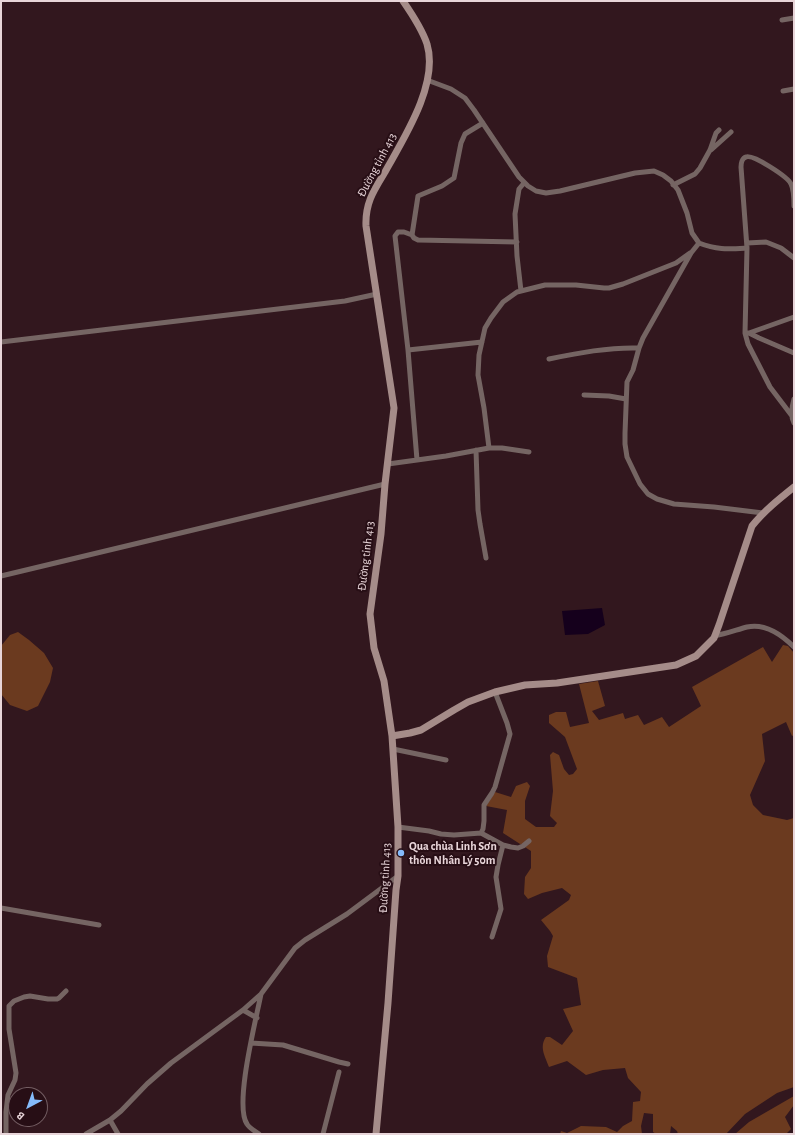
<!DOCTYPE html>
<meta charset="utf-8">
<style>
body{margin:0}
#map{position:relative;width:795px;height:1135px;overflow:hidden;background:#32171e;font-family:"Alegreya Sans",sans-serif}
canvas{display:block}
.frame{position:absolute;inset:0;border:2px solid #e8d5d9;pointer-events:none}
.north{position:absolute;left:8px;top:1087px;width:40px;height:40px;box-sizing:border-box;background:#270e15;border:1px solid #745e63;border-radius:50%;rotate:221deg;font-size:11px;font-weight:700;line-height:16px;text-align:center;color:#e8d5d9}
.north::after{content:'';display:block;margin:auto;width:14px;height:18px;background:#85bbfb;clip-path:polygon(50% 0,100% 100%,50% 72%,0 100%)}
</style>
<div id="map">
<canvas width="795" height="1135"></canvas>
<div class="frame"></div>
<div class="north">B</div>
</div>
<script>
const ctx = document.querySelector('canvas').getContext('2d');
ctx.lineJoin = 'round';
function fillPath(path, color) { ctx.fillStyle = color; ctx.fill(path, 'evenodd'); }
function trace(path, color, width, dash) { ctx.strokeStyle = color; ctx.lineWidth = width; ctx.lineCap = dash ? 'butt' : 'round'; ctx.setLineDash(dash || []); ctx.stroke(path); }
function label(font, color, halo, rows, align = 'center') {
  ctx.font = font + ' "Alegreya Sans",sans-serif'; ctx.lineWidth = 4; ctx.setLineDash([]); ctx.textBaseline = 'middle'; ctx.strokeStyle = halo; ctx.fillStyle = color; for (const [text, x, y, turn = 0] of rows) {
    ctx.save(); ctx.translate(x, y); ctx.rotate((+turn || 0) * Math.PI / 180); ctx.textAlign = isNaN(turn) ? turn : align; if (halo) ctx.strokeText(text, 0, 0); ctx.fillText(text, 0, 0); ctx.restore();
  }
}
const forest = new Path2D(`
 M18,632L29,640L44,653L53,668L50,682L38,706L27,711L10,705L1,694V646L10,635Z
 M783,645L788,646L794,653V735L792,736L786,722L762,734L765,761L750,795L753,805L763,815L787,820L794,818V1087L777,1093L745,1114L726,1134H678L677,1131L671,1126L670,1134H656L653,1132V1114L644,1113L641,1126L642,1134H560L561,1131L567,1133L581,1126L606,1127L617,1132L623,1126L632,1121L633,1102L640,1101L641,1092L628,1078L625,1068L603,1070L586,1075L567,1061L549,1067C545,1056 539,1047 546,1037H550L562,1045L573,1031L563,1009L581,1005L577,978L548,967L547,956L553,936L550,931L541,920L569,900L571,895L562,888L542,893L528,899L524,894L525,877L531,868V851L503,833L507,810L486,806L495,792L511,797L516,786L527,782L530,786L525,801V819L536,827H554L557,823L550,816L553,791L550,755L553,752L559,755L564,769L569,775L573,774L577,769L565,737L549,723V715L556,712H566L570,727L589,723L579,684L598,681L605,706L592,711L599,720L623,713L625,719L638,715L644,725L662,717L669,727L701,706L692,687L763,647L772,662Z
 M794,1096V1105L785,1117L791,1129L786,1134H735L749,1122Z`);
const water = new Path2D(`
 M602,608L605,625L588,634L565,635L562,611Z`);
const street = new Path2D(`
 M782,20L794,18
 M427,80L451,89L465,98L474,110L519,177L528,186L536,191L546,193L560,191L635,173L654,171L663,175L671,181L678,190L687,213L692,233L699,243
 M783,91L794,89
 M711,150L731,132
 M673,185L695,174L700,168L710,150L716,133L719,130
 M412,235L414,238L418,240L517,242
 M747,243L766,242L781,248L794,258
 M747,248C728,249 717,250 699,243L691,253L643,338L639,348L633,370L627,382L625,433V444L627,457L640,484L648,494L657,499L674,504L714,507L763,513
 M521,291L517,256L515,214L519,189L524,183
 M745,333H749L794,317
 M749,333L759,338L794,353
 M1,342L345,301L377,294
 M408,350L482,342
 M549,359C578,353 609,347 639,348
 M584,395L609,396L626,399
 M794,399C792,406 790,416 794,423
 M792,416L770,387L748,344L745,333L747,248L741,167C741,164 742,158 746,157C753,154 788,177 791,184C794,190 794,199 794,206
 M489,448L484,408L478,375L479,355L485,328L491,318L503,302L517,292L545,285H576L604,288H609L623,284L676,263L690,253
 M476,450L478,510L480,524L486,558
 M417,460L408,350L395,236L398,232H404L412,235L418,196L442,186L454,178L461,143L465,134L483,123
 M388,464L446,456L489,448H502L529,452
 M1,576L385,484
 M714,636C726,634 736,630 747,627C765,623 782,635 794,647
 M393,749L446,760
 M398,827L429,831L441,834L454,835L481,833L503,845L511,847L518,848L523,846L529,841
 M481,833L483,829L484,821V805L492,793L495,787L510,734L507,723L495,692
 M1,908L99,925
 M492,937L501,909L496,877L498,865L503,845
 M243,1010L257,1018
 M251,1043L283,1045L339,1062L348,1064
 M110,1120L118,1134
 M6,1134V1112L7,1103L8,1095L15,1080L16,1073L9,1029V1006L14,1001L24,997L30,996L48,999H57L59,998L66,991
 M86,1134L110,1120L121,1111L147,1084L171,1063L243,1010L261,994L295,948L305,940L347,914L398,876
 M259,1134C255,1131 249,1128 247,1124C234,1105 256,1020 261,994
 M323,1134L339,1072`);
const secondary = new Path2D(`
 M392,736L410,733L421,730L454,710L468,702L495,692L525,685L557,683L676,665L696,656L714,638L719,625L752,526C764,511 779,499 794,487
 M376,1134L388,1003L396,890L398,876V827L392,736L384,681L374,648L370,614L381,534L385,484L394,408L366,226C365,203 374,190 385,172C404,138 439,84 427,44C422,29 412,14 403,1`);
const markers = [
 [401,853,4,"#85bbfb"]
];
const streetNames = [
 ["Đường tỉnh 413",377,165,-62],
 ["Đường tỉnh 413",366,556,-83],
 ["Đường tỉnh 413",385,878,-87]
];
const poiNames = [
 ["Qua chùa Linh Sơn",409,846],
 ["thôn Nhân Lý 50m",409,860]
];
fillPath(forest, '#6b3a1f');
fillPath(water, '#15001c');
trace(street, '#756563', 5);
trace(secondary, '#a58c89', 7);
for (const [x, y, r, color] of markers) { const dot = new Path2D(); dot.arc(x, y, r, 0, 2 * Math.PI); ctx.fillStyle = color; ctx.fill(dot); trace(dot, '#270e15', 1.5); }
label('12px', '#e8d5d9', '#270e15', streetNames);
label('bold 12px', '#e8d5d9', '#270e15', poiNames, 'left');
</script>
